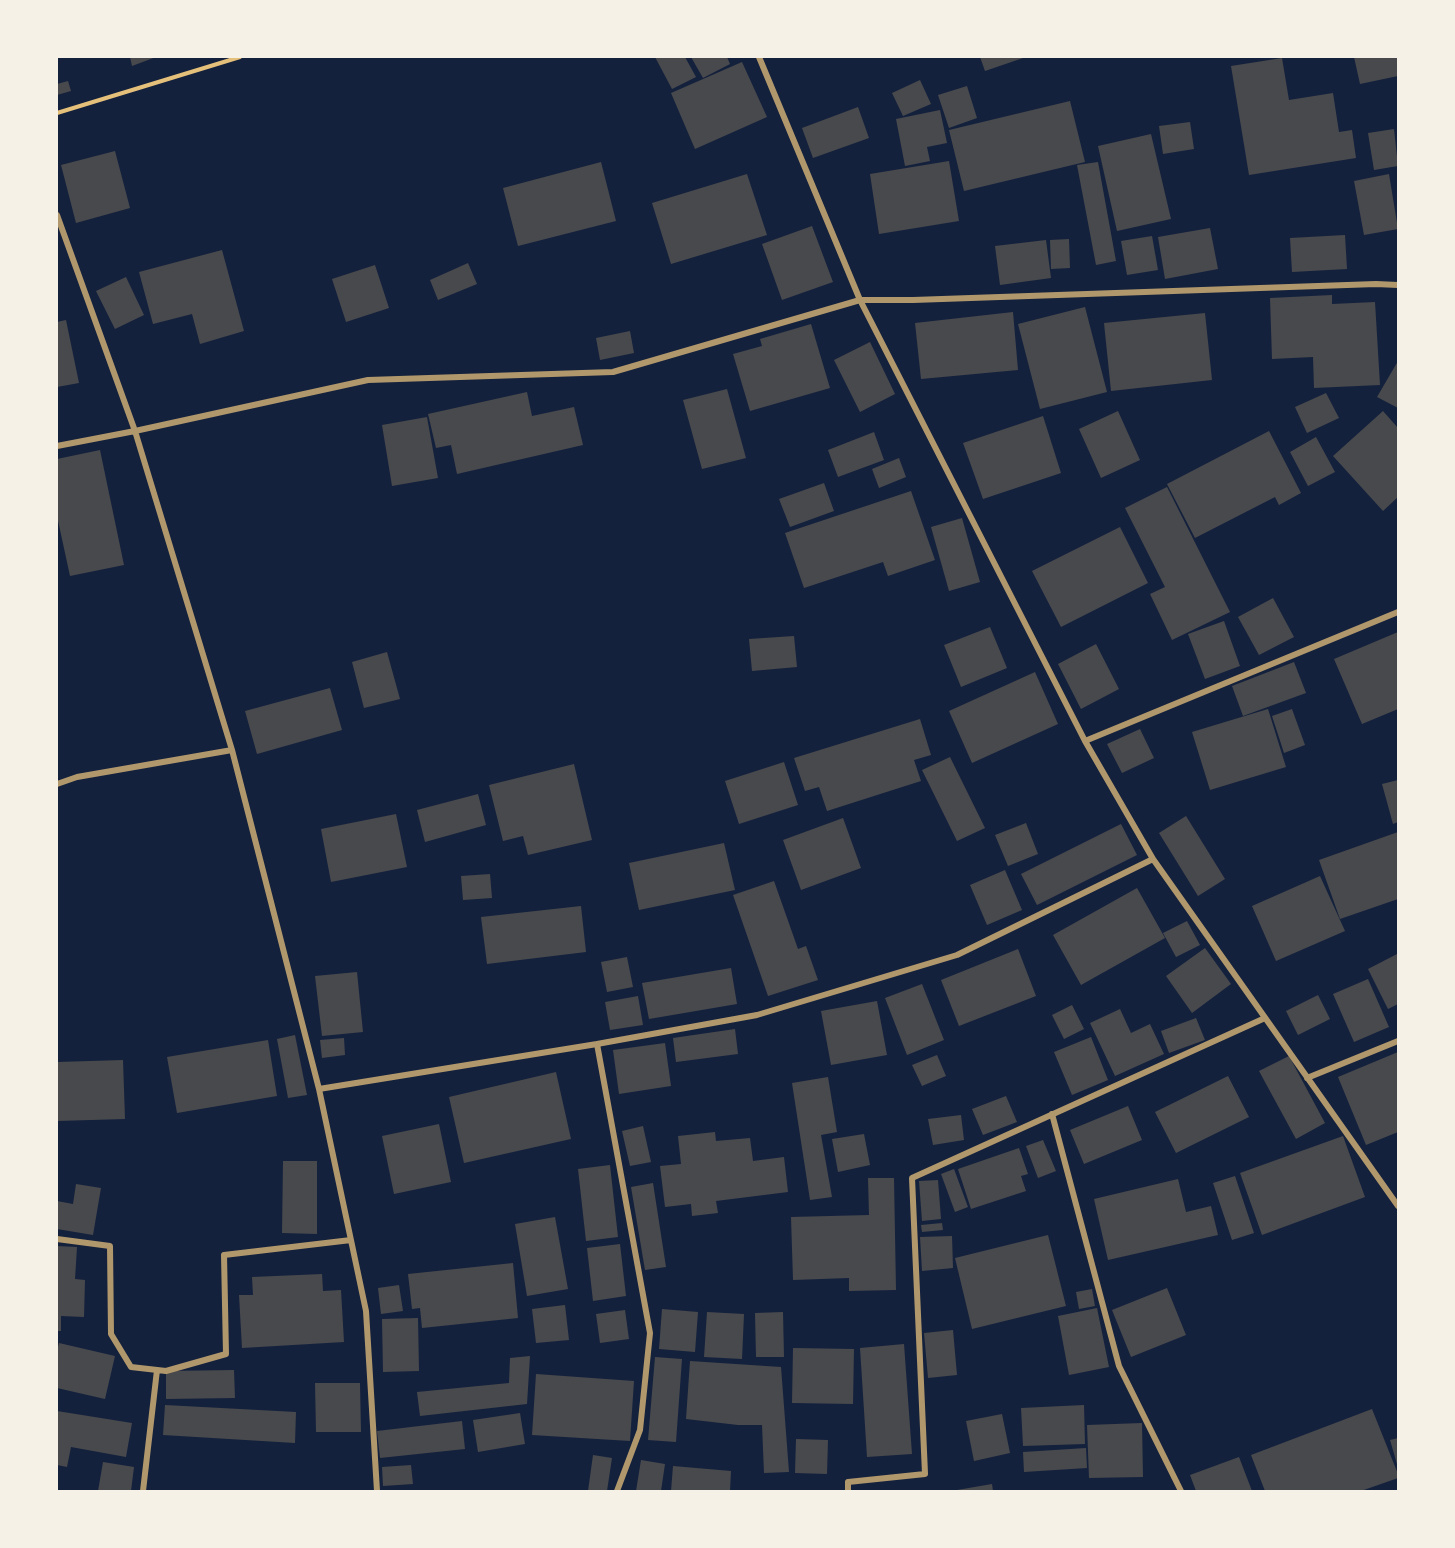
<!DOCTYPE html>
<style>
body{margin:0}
#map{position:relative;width:1455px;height:1548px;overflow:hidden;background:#14213d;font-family:Roboto,sans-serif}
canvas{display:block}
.frame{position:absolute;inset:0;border:58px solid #f6f1e7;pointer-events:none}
</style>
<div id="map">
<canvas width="1455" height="1548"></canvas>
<div class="frame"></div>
</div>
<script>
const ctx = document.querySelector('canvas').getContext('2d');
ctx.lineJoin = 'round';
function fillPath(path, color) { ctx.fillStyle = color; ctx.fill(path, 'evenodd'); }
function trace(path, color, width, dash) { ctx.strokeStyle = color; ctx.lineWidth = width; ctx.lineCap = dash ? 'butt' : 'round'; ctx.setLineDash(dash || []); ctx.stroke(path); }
const building = new Path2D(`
 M130,57H156L132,66Z
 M655,57H685L696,77L672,89Z
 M691,57H727L730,64L703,78Z
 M980,57H1026L985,71Z
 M1354,57H1398V76L1360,84Z
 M1282,58L1289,100L1333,93L1339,132L1352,130L1356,158L1249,175L1231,66Z
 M742,62L767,117L695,149L671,93Z
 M920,80L931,104L903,116L892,93Z
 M68,81L71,91L57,95V84Z
 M967,86L977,118L949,128L938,95Z
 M1070,101L1085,162L964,191L949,130Z
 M858,107L869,138L813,158L802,128Z
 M940,110L947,143L927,147L930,161L905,166L896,119Z
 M1190,122L1194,149L1163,154L1159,126Z
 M1394,129L1398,166L1374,170L1368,133Z
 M1151,134L1171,219L1117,231L1098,146Z
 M115,151L130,208L76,223L61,165Z
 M949,161L959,221L879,234L870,174Z
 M601,162L616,221L518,246L503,188Z
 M1098,162L1116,261L1096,265L1077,165Z
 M747,174L767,235L671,264L652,203Z
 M1389,174L1398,229L1364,235L1354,181Z
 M812,226L833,282L782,300L762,244Z
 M1210,228L1218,269L1165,279L1158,237Z
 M1345,235L1347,269L1292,272L1290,238Z
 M1152,236L1158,270L1127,275L1121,241Z
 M1069,239L1070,268L1051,269L1050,240Z
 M1046,240L1051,278L1000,285L995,246Z
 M222,250L244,331L200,344L192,314L153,324L139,272Z
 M468,263L477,284L438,300L430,280Z
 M375,265L389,308L346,322L332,279Z
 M126,277L144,315L115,329L96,291Z
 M1332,295V304L1375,302L1380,385L1314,388L1313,357L1272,359L1270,298Z
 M1085,307L1107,392L1040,409L1018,324Z
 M1013,312L1018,370L921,379L915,323Z
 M1205,313L1212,380L1111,391L1104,323Z
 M66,320L79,383L57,387V322Z
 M811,324L830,388L750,411L733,354L762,346L760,339Z
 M630,331L634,353L600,360L596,338Z
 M870,342L895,394L860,412L834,360Z
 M1398,361V408L1377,397Z
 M727,389L746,458L702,469L683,400Z
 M527,392L532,416L574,407L583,445L457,474L451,445L436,448L428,414Z
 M1326,393L1339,418L1307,433L1295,407Z
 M1118,411L1140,460L1101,478L1079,429Z
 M1383,411L1398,428V497L1383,511L1333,456Z
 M1043,416L1061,473L983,499L963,443Z
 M427,417L438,478L392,486L382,425Z
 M1269,431L1301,493L1279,505L1275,497L1195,538L1167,484Z
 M874,432L884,460L838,477L828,450Z
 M1316,437L1335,472L1308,486L1290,452Z
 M100,450L124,565L70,576L57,516V459Z
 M899,458L906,477L879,488L872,469Z
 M824,483L834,511L790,527L779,499Z
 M1167,487L1230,612L1172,640L1150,594L1165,587L1125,508Z
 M911,491L935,560L888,576L883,562L804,588L785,533Z
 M962,518L980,582L949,591L931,527Z
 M1120,527L1148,583L1061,627L1032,571Z
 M1273,598L1294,637L1259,655L1238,617Z
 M1224,621L1240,666L1205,679L1188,634Z
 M990,627L1007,668L961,687L944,645Z
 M1398,632V709L1362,724L1334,659Z
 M794,636L797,667L752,671L749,639Z
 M1096,644L1119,689L1081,709L1058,664Z
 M387,652L400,699L364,708L352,662Z
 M1294,662L1306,693L1243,716L1232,686Z
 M1035,672L1058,724L972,763L949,711Z
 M330,688L342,730L257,754L245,711Z
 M1268,709L1286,767L1210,790L1192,732Z
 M1292,709L1305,745L1284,753L1272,716Z
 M920,719L931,755L914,760L921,781L827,811L819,787L805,791L794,758Z
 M1140,729L1154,758L1122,773L1107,744Z
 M950,757L985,828L957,841L922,770Z
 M784,762L798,805L739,824L725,781Z
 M574,764L592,840L528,855L523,836L503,841L489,785Z
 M1398,780V822L1393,824L1382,784Z
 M478,794L486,825L425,842L417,810Z
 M396,814L407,867L331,882L321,829Z
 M1186,816L1225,879L1198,896L1159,833Z
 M843,818L861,868L801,890L783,840Z
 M1026,823L1038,854L1008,866L995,835Z
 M1121,824L1137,855L1037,905L1021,874Z
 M1398,832V899L1340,919L1319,860Z
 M724,843L735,890L639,910L629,863Z
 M1005,870L1022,910L987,925L970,885Z
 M490,874L492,898L463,900L461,876Z
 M1320,876L1345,931L1276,961L1252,906Z
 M774,881L798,949L806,946L818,980L768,996L733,895Z
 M1137,888L1165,938L1081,985L1053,935Z
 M581,906L586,952L487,964L481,917Z
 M1187,921L1200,945L1176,957L1163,933Z
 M1205,948L1231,984L1192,1013L1166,976Z
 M1018,949L1036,996L959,1026L941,980Z
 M1397,954L1398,1004L1388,1009L1368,969Z
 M627,957L633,987L607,992L601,962Z
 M731,968L737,1004L649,1019L642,983Z
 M357,972L363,1032L322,1036L315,976Z
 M1368,979L1389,1027L1354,1042L1333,994Z
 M922,984L944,1040L907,1055L885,998Z
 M1318,995L1330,1019L1298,1035L1286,1011Z
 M638,996L643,1025L610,1030L605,1002Z
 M877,1001L887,1055L831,1065L821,1011Z
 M1072,1005L1084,1029L1064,1039L1052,1015Z
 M1120,1009L1131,1033L1150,1024L1164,1054L1115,1076L1090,1023Z
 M1196,1018L1205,1040L1169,1053L1161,1031Z
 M735,1029L738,1054L676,1062L673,1038Z
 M295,1035L307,1095L288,1098L277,1039Z
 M1091,1037L1108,1080L1072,1095L1054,1052Z
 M344,1038L345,1055L322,1058L320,1040Z
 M268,1040L277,1096L177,1113L167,1057Z
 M665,1043L671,1086L619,1094L613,1050Z
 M1398,1052V1132L1366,1145L1338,1077Z
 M937,1055L946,1076L922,1086L912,1065Z
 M1289,1056L1325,1123L1296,1139L1259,1071Z
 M123,1060L125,1119L57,1121V1062Z
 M556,1072L571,1139L464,1163L449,1097Z
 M1228,1076L1249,1117L1176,1153L1155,1112Z
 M828,1077L837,1132L821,1135L832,1197L810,1200L792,1083Z
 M1006,1096L1017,1122L983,1135L972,1109Z
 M1128,1106L1142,1140L1084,1164L1070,1130Z
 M961,1115L964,1140L933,1145L928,1119Z
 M439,1124L451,1182L394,1194L382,1136Z
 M643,1126L651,1162L630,1166L622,1131Z
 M715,1132L716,1141L750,1138L753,1161L784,1157L788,1192L716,1201L718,1213L692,1216L691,1204L665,1207L660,1166L681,1164L678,1136Z
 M864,1134L870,1165L838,1172L832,1139Z
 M1343,1136L1365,1197L1262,1235L1240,1173Z
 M1043,1140L1056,1171L1038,1178L1026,1146Z
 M1019,1148L1028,1174L1021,1176L1026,1191L971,1209L958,1169Z
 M283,1161H317V1234L282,1233Z
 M610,1165L618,1237L586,1241L578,1169Z
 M954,1169L968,1207L955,1212L941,1174Z
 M1235,1176L1254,1233L1232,1240L1213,1183Z
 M868,1178H894L896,1290L849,1291V1278L793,1280L791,1217L869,1215Z
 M1178,1179L1186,1212L1211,1206L1218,1235L1108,1260L1094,1199Z
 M938,1180L941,1219L922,1221L919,1181Z
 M653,1183L666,1267L645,1270L631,1187Z
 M76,1184L101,1188L93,1235L57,1229V1201L73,1204Z
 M555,1217L568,1289L527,1296L515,1224Z
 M942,1223L943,1230L922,1232L921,1225Z
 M1048,1235L1066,1306L972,1329L955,1258Z
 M952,1236L953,1268L922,1271L920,1237Z
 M620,1244L626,1296L593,1301L587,1248Z
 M57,1246L77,1247L75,1279L85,1280L84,1317L61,1316V1331H57Z
 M513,1263L518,1318L422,1328L420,1308L412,1309L408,1274Z
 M322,1274L323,1291L341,1290L344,1342L242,1348L239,1295H253L252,1277Z
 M399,1285L403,1311L381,1314L378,1288Z
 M1167,1288L1186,1335L1131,1357L1112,1310Z
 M1092,1289L1095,1306L1079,1309L1076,1292Z
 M565,1305L569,1340L536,1343L532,1309Z
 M1097,1308L1109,1367L1069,1375L1058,1316Z
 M662,1309L698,1312L695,1352L659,1349Z
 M625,1310L629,1339L600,1343L596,1314Z
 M707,1312L744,1314L742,1359L704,1357Z
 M783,1312L784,1357H756L755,1313Z
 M418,1318L419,1371L383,1372L382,1319Z
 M953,1330L957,1375L928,1378L924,1333Z
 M59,1343L115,1356L105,1399L57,1388V1351Z
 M904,1344L912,1454L867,1457L860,1348Z
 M793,1348L854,1349L853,1404L792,1403Z
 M530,1356L527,1404L420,1416L417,1392L509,1383L510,1358Z
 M655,1357L682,1359L676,1442L648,1440Z
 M690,1361L781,1367L789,1472L764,1473L762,1425H738L686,1419Z
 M234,1370L235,1398L166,1399V1371Z
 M536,1374L634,1381L630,1441L532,1435Z
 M315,1383H360L361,1432H316Z
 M165,1405L296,1412L295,1443L163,1435Z
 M1084,1405L1085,1444L1023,1446L1021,1408Z
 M1372,1409L1398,1474V1478L1361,1491H1265L1251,1455Z
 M57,1411L132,1423L126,1457L71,1447L67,1467L57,1465Z
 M520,1413L525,1444L478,1452L473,1420Z
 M1002,1414L1010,1453L974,1461L966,1421Z
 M462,1421L465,1449L380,1458L377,1431Z
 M1142,1423L1143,1477L1089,1478L1087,1425Z
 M1398,1438V1464H1397L1390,1440Z
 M796,1439L828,1440L827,1474L795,1473Z
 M1086,1448L1087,1468L1024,1472L1023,1452Z
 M593,1455L612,1458L607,1491H588Z
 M1239,1457L1252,1491H1196L1190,1475Z
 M641,1460L665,1464L661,1491H636Z
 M103,1462L134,1467L131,1491H98Z
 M411,1465L413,1484L383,1486L382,1467Z
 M673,1466L731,1471L730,1491H671Z
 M992,1484L993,1491H957V1490Z`);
const path = new Path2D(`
 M57,113L240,57`);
const minor = new Path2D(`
 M759,57L860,300L1085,741L1153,859L1398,1206
 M57,215L135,431L232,750L319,1089L366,1311L377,1491
 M57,446L135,431L368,380L613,372L860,300H913L1376,284L1398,285
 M1085,741L1398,612
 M57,784L77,777L232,750
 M597,1044L650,1333L640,1430L617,1491
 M1307,1078L1398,1041
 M319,1089L597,1044L757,1015L957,955L1153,859
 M1052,1114L1119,1366L1181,1491
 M57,1239L110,1246L111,1334L131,1367L166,1371L226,1354L224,1255L351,1240
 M143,1491L157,1370
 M848,1491V1482L925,1474L912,1178L1265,1018`);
fillPath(building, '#48494c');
trace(path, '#e5c07b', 4);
trace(minor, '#b1986c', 6);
</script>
